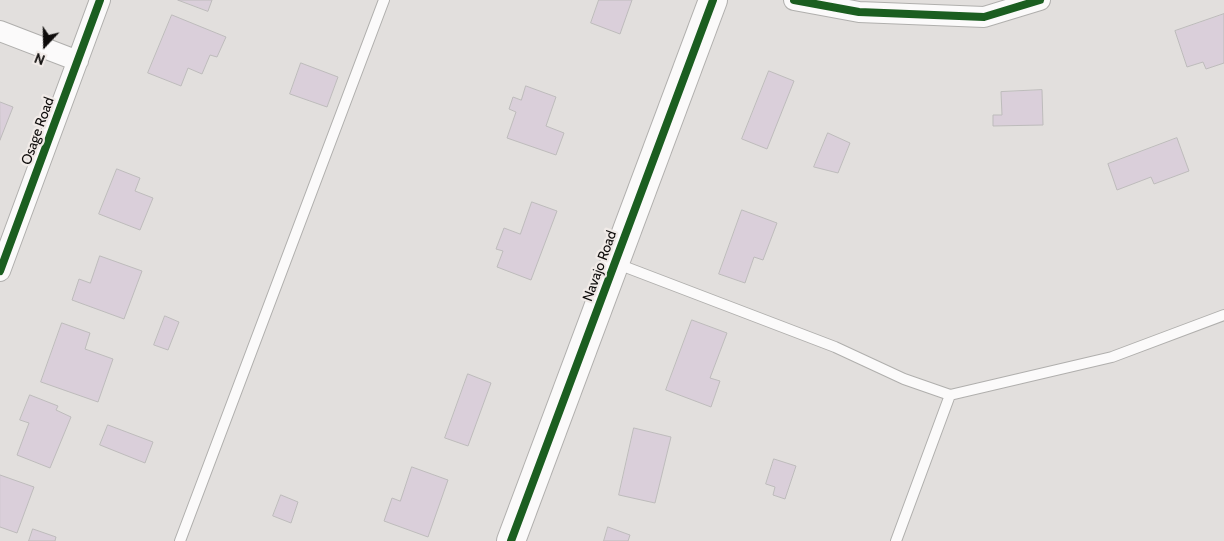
<!DOCTYPE html>
<style>
body{margin:0}
#map{position:relative;width:1224px;height:541px;overflow:hidden;background:#e2dfdd;font-family:Cabin,sans-serif}
canvas{display:block}
.north{position:absolute;left:20px;top:20px;width:50px;height:50px;-webkit-text-stroke:4px #f1ebe8;paint-order:stroke;rotate:201deg;font-size:14px;font-weight:700;line-height:20px;text-align:center;color:#0e0c0b}
.north::after{content:'';display:block;margin:auto;width:18px;height:22px;background:#0e0c0b;clip-path:polygon(50% 0,100% 100%,50% 72%,0 100%)}
</style>
<div id="map">
<canvas width="1224" height="541"></canvas>
<div class="north">N</div>
</div>
<script>
const ctx = document.querySelector('canvas').getContext('2d');
ctx.lineJoin = 'round';
function fillPath(path, color) { ctx.fillStyle = color; ctx.fill(path, 'evenodd'); }
function trace(path, color, width, dash) { ctx.strokeStyle = color; ctx.lineWidth = width; ctx.lineCap = dash ? 'butt' : 'round'; ctx.setLineDash(dash || []); ctx.stroke(path); }
function label(font, color, halo, rows, align = 'center') {
  ctx.font = font + ' Cabin,sans-serif'; ctx.lineWidth = 4.5; ctx.setLineDash([]); ctx.textBaseline = 'middle'; ctx.strokeStyle = halo; ctx.fillStyle = color; for (const [text, x, y, turn = 0] of rows) {
    ctx.save(); ctx.translate(x, y); ctx.rotate((+turn || 0) * Math.PI / 180); ctx.textAlign = isNaN(turn) ? turn : align; if (halo) ctx.strokeText(text, 0, 0); ctx.fillText(text, 0, 0); ctx.restore();
  }
}
const building = new Path2D(`
 M178,0H212L208,11Z
 M599,0H632L620,34L591,23Z
 M1224,14V63L1206,69L1203,62L1187,67L1175,31Z
 M172,15L226,37L217,57L210,55L202,74L188,68L181,86L148,73Z
 M301,63L338,77L327,107L290,94Z
 M769,71L794,81L767,149L742,139Z
 M526,86L556,97L546,126L564,133L556,155L507,138L516,112L509,109L513,97L521,100Z
 M1042,90L1043,125L993,126V115H1002L1001,92Z
 M0,102L13,107L0,140Z
 M828,133L850,143L838,173L814,167Z
 M1177,138L1189,171L1154,184L1151,177L1117,190L1108,164Z
 M117,169L140,178L135,191L153,198L140,230L99,214Z
 M532,202L557,211L531,280L497,267L503,251L496,249L504,228L520,234Z
 M742,210L777,223L763,260L754,257L745,283L719,274Z
 M100,256L142,271L124,319L72,300L79,279L90,283Z
 M165,316L179,322L168,350L154,345Z
 M692,320L727,333L710,378L720,381L711,407L666,390Z
 M62,323L90,333L85,349L113,359L98,402L41,382Z
 M468,374L491,383L468,446L445,438Z
 M30,395L58,406L56,410L71,417L50,468L17,455L29,423L20,420Z
 M108,425L153,442L145,463L100,445Z
 M634,428L671,437L655,503L619,495Z
 M774,459L796,466L785,499L773,495L775,487L766,484Z
 M412,467L448,480L428,537L384,521L392,498L400,501Z
 M0,475L34,487L17,533L0,527Z
 M281,495L298,502L291,523L273,516Z
 M608,527L630,535L628,541H604Z
 M33,529L56,537L55,541H29Z`);
const lane = new Path2D(`
 M615,263L835,347L904,379L950,395L1112,357L1224,315
 M180,541L384,0
 M896,541L950,395`);
const street = new Path2D(`
 M794,0L859,12L984,17L1040,0
 M0,31L78,61
 M0,271L100,0`);
const secondary = new Path2D(`
 M511,541L713,0`);
const cycleway = new Path2D(`
 M794,0L859,12L984,17L1040,0
 M0,271L100,0
 M511,541L713,0`);
const streetNames = [
 ["Osage Road",38,131,-70],
 ["Navajo Road",600,266,-70]
];
fillPath(building, '#dacfda');
trace(building, '#bdbbbb', 1);
trace(lane, '#b0afad', 12);
trace(street, '#b0afad', 22);
trace(secondary, '#b0afad', 30);
trace(lane, '#fbfafa', 10);
trace(street, '#fbfafa', 20);
trace(secondary, '#fbfafa', 28);
trace(cycleway, '#1b5e20', 8);
label('14px', '#0e0c0b', '#f1ebe8', streetNames);
</script>
